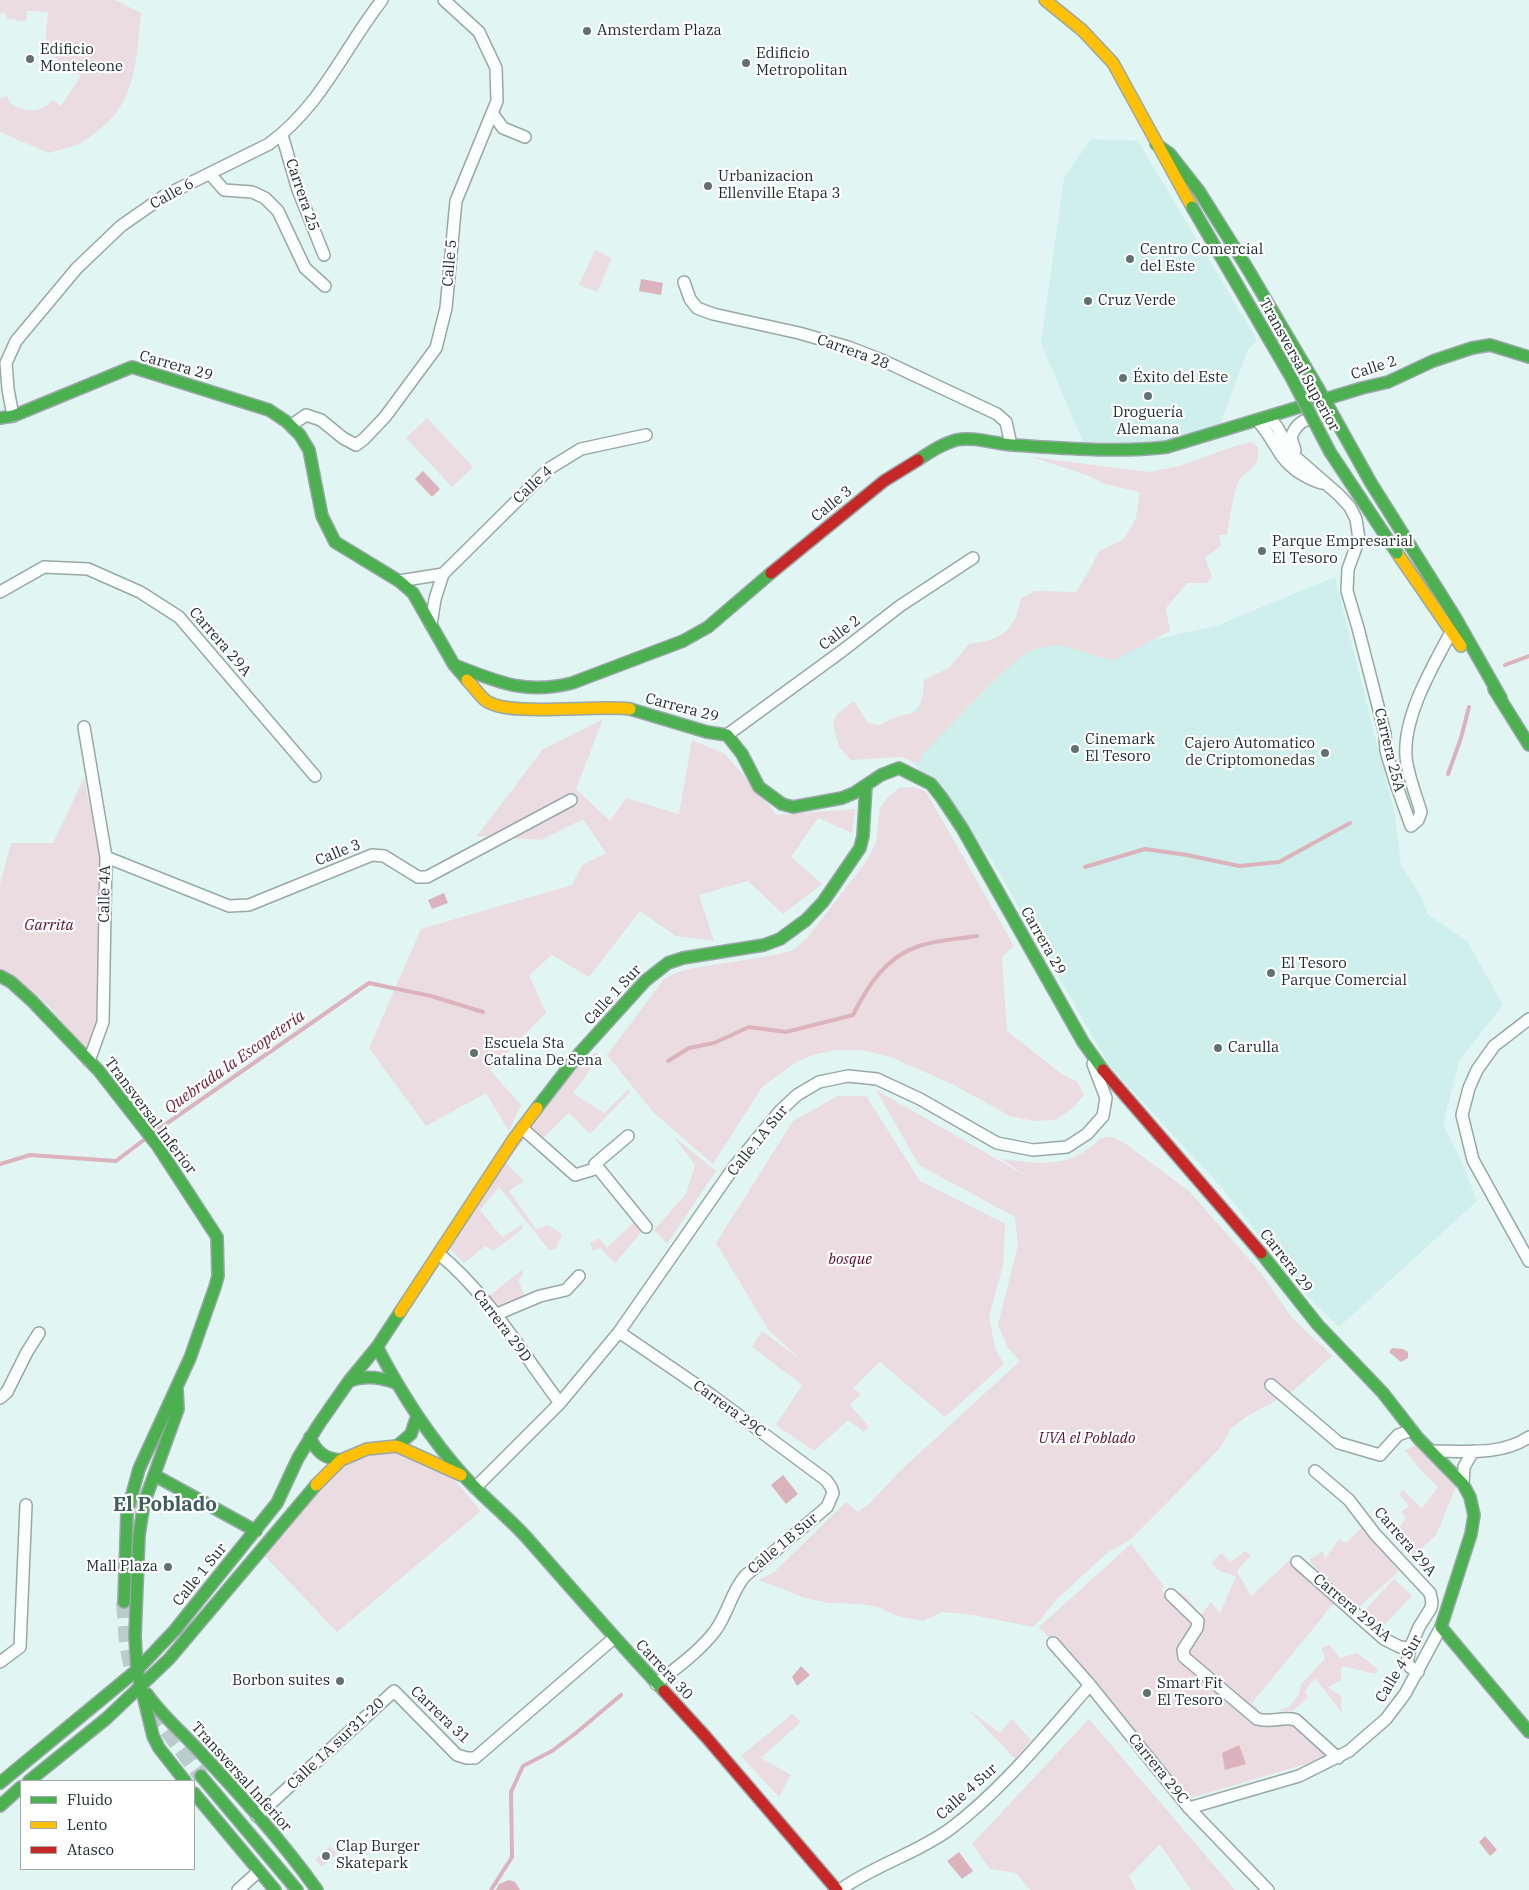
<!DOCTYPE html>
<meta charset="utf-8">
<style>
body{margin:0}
#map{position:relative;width:1529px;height:1890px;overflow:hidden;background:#e1f5f3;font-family:"IBM Plex Serif",serif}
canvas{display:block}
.legend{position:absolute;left:20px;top:1780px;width:175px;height:90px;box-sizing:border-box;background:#fff;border:1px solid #a4aaa9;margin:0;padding:6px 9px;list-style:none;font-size:15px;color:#1c2a29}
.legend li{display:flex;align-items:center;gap:10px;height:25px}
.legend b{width:25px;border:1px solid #a4aaa9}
</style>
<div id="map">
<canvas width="1529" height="1890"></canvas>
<ul class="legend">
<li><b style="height:6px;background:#4caf50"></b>Fluido</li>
<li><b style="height:6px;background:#ffc107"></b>Lento</li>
<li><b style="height:6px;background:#c62828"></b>Atasco</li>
</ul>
</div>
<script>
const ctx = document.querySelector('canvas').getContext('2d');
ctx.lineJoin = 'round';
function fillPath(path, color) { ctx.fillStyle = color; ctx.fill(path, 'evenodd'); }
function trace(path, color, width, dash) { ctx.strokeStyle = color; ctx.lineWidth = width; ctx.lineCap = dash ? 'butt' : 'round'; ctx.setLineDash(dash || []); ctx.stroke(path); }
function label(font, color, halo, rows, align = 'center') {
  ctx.font = font + ' "IBM Plex Serif",serif'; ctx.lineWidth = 4.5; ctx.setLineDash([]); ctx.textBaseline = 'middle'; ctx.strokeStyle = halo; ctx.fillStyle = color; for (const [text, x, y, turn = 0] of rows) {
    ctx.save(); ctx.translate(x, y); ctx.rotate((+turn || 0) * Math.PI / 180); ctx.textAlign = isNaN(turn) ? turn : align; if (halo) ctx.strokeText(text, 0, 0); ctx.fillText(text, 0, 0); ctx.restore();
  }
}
const built = new Path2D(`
 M1091,139L1138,141L1257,340L1248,350L1219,427L1143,445L1083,442L1041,343L1064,178Z
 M1335,577L1395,816L1401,865L1421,896L1427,914L1467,941L1503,1005L1459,1061L1443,1124L1462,1162L1477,1201L1339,1327L1308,1297L1222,1188L1109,1065L992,860L889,733L978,652L1061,629L1124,646L1216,626Z`);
const green = new Path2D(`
 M0,0H115L141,13C135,67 137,108 85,140C75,147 61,149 49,153L0,132V96L1,98L7,96L10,103C25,113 39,114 53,100L61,106L81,76L51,55L45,49L48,12L27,11L26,21L7,19L6,14L0,13Z
 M595,250L612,258L597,292L579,285Z
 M427,418L473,467L452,487L406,438Z
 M1251,442L1258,447C1260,474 1244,468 1238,483C1232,499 1230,518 1227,535H1219L1221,546L1205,557L1212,577L1206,583H1187L1166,608L1170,631L1113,661L1061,645L1042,647L1027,652L995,679L922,755L919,764L901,757L851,760L839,747L833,724L837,714L854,701L868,723L879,725L900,716L917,712L923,696L924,680L949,668L969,644C1002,640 1015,631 1021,598L1035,591L1076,592L1089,571L1099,551L1123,540L1136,518L1140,492L1105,484L1084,474L1032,457L1149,472L1180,466L1232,447Z
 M603,719L576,789L610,821L626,798L679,814L692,740L725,754L777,815L855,809L852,833L818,818L791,857L822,884L783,914L748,881L699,895L714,941L676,936L640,911L589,977L552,955L529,975L546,1013L490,1070L521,1105L509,1131L486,1093L426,1126L369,1048L421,929L572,885L582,865L606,853L583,819L541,840L477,836L543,749Z
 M84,778L100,856L97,1020L87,1051L48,1005L0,968V884L11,843H53Z
 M913,787L925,791L933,804L1014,946L1002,957L1007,1031L1063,1075L1077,1081L1084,1095L1073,1108L1055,1120L1034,1121L1010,1116L954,1085L891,1057L862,1050H837L816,1054L798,1061L762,1087L713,1164L654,1113L607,1055L664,979L678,972L694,968L776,955L793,950L807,938L866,862L876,843L880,808L887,798L899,788Z
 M596,1052L600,1056L573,1093L604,1113L629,1089L630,1092L590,1134L569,1113L543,1138L532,1127L575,1069Z
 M876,1090L1028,1177L1001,1159C1042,1164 1070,1169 1101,1138L1112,1137L1123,1142L1189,1191L1261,1273L1292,1318L1332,1356L1294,1390L1246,1417L1231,1428L1220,1448L1166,1504L1131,1539L1107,1553L1057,1599L1041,1619L1033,1627L973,1615L942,1612L923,1621L897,1616L878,1607L859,1604L829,1603L805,1598L759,1580L774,1572L846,1502L858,1512L869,1504L901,1470L1020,1361L1008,1348L998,1325L1018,1245L1015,1217L919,1165Z
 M838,1096H866L920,1181L1005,1224L1003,1265L989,1317L995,1348L1004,1364L945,1417L880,1362L853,1388L861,1394L850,1405L869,1427L864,1432L848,1420L814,1451L776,1425L802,1385L752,1347L762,1331L801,1360L768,1329L716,1243L793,1121Z
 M520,1136L524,1139L506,1163L524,1181L509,1191L536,1229L548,1225L562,1234L556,1249L549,1250L499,1187L480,1210L502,1237L523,1224L522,1229L494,1251L485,1246L464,1263L449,1248Z
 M673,1136L716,1171L667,1244L654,1230L686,1194L695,1165Z
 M635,1221L641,1233L615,1263L600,1248L593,1251L590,1243L599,1238L607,1248Z
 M522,1270L523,1274L518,1281L526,1297L497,1310L489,1296Z
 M1417,1445L1456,1487L1436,1535L1411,1558L1392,1537L1406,1518L1401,1512L1409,1506L1399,1494L1403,1490L1422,1509L1438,1487L1418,1467L1405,1450Z
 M397,1446L443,1467L481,1511L337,1632L259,1550L330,1469Z
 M1363,1527L1399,1571L1359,1607L1331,1586L1309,1560L1323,1551L1325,1559L1339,1539L1346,1543Z
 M1131,1544L1164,1586L1162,1592L1195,1623L1177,1656L1253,1724L1291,1723L1329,1757L1191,1798L1039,1627Z
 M1245,1551L1251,1555L1237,1571L1251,1596L1290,1560L1334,1603L1252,1703L1264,1715H1260L1185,1653L1205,1623L1178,1596L1179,1592L1187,1597L1201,1615L1211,1602L1220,1613L1236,1577L1218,1570L1211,1563L1221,1553L1231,1562Z
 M1394,1579L1412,1596L1380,1629L1363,1612Z
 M1329,1645L1340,1658L1357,1653L1378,1669L1375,1674L1343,1666L1341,1669V1680L1328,1687L1341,1696L1342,1713L1315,1678L1305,1691L1308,1697L1293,1711H1278L1290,1706L1299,1694L1301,1684L1325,1659L1322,1648Z
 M968,1709L1000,1733L1012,1719L1031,1740L1015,1759Z
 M792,1714L801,1722L761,1758L791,1775L779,1797L741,1756Z
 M1089,1719L1235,1890H1191L1160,1844L1129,1876L1136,1890H1030L1016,1873L990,1869L972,1844Z
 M330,1846L337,1854L322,1867L315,1859Z`);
const water = new Path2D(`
 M641,279L663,283L661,295L639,291Z
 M423,471L440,489L432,497L415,479Z
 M444,893L448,903L432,909L428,900Z
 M1392,1348L1403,1349L1408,1352V1358L1401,1362L1389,1352Z
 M783,1475L798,1494L786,1504L771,1485Z
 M801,1666L810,1675L797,1686L792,1677Z
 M1239,1745L1246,1764L1225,1770L1222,1753Z
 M1485,1836L1497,1850L1490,1856L1479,1842Z
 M959,1852L973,1871L962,1879L947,1861Z
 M509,1880L515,1882L520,1890H496L499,1884Z`);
const stream = new Path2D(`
 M1505,665L1529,656
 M1448,774L1461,738L1469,707
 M1085,867L1145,849L1187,855L1239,866L1279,862L1350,823
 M668,1061L689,1048L714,1043L749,1027L786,1032L853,1015C868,985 886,957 919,946C937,940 958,939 977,936
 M153,1133L369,983L431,996L483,1012
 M0,1164L30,1155L116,1161L145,1139
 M491,1890L512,1857L511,1792L523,1766L552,1751L576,1733L621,1695`);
const secondaryTunnel = new Path2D(`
 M124,1602L127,1644L132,1669
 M153,1711L201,1776`);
const street = new Path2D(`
 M492,113L503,128L525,137
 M282,135L298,190L324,255
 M210,174L224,190L252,192L265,198L278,211L305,268L325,286
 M684,282L690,299L697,308L713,314L799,333L848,347L884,361L997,414L1006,422L1011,445
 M13,416L8,389L6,363L16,341L77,268L121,226L164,196L269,144C322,105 343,50 382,0
 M1269,417L1277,427L1292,454L1339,495L1350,507L1356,519L1359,539L1348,569L1347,591L1358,628L1379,710L1385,734L1386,751L1395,781L1411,826L1418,820L1421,812C1416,795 1407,773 1406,756C1403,716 1433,666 1451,632
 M1258,421C1266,430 1271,439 1278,450C1287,466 1304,477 1321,483
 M292,427L296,422L306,415L321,420L343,438L356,445L364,439L385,417L436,348L446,308L456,201L497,101L496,68L479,32L444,0
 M1295,450L1291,438C1297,417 1315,416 1334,418
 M399,581L443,574
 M0,592L44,567L88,569L140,592L179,617L315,776
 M431,625L435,599L443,574L550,468L581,449L646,435
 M84,727L106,857L103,1022L89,1061
 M727,735L842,651L900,606L973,558
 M106,857L229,906L249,905L372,855L384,856L418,877H427L571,800
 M1529,1019L1494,1046L1477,1070L1469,1088L1462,1115L1473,1160L1529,1261
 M522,1128L575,1175L598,1168L646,1227L595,1164L628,1136
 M439,1254C488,1294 522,1353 560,1403
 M495,1315L540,1296L566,1290L579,1276
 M619,1332L710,1394L826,1480L831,1487L833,1493L827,1507L745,1576C731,1592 728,1614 715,1631C699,1652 676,1668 656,1684
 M1271,1385L1339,1443L1380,1455L1398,1435L1412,1430
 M0,1398L7,1392L27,1352L39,1333
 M1432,1451C1464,1451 1501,1456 1529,1437
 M1315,1471L1349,1500L1375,1534L1430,1593L1432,1602L1431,1608L1419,1627L1410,1648L1407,1662L1410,1667L1418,1672
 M1463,1484L1464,1467L1473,1451
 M475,1488L560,1403L619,1332L734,1167L780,1111L797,1095L819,1082L848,1076L877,1079L920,1099L997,1143L1033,1150L1067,1147L1087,1134L1103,1116L1106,1098L1093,1064
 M1297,1562L1384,1639L1400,1647L1410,1648
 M1171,1595L1198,1621L1197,1628L1183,1650L1184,1657L1257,1719C1271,1723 1284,1716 1296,1720L1338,1758
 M1053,1643L1090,1685L1189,1808L1268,1890
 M0,1662L20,1647L26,1505
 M1189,1808L1299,1776L1349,1751L1386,1719L1405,1694L1441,1627
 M257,1816L394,1691L457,1755L467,1758H475L614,1638
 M238,1890L259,1871
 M840,1890C874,1865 916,1854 950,1829C1002,1790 1047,1734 1090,1685`);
const fast = new Path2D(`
 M1156,144L1170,154L1199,191L1246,266L1318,388L1371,483L1455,617L1501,698
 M0,418L13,416L132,367L269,410L287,422L300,435L309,450L322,516L335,542L399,581L413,593L454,665L467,680
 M918,460C930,452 942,444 956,440C974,436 995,444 1013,445C1062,448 1119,453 1167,447L1362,388L1388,382L1433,361L1472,348L1490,345L1529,357
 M454,665C498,682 525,695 572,683L683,641L708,627L771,573
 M1494,689L1529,745
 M630,709L707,732L727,735L742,754L759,787L782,804L793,807L842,798L854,793L881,775L899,768L931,784L942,798L962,828L1083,1042L1103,1070
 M0,976L11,982L32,1001L99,1071L157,1145L217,1237L218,1276L215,1287L190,1358L139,1469L127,1513L124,1602
 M537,1108L578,1055L645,981L668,963L683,958L764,945L780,939L806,920L823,902L860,848L863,836L866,785
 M1261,1253L1318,1325L1383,1393L1418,1438L1463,1484L1470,1497L1474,1515L1471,1534L1441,1627L1529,1732
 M377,1347C401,1393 429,1437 464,1476C484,1498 507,1516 527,1538C572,1589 617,1641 664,1691
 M349,1381C365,1375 380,1377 396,1383
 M177,1389L178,1409L144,1503L139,1535L135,1636L137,1670L153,1736L159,1748L185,1781
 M310,1437C316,1452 325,1459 341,1460
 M397,1446L411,1434L417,1416
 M154,1475L256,1531
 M147,1694C162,1716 183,1733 201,1753C242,1797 282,1841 317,1890
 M201,1776L297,1890
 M29,1781L107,1718L169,1659L316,1485
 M0,1783L137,1670L175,1630L277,1503L298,1458L319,1424L349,1381L377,1347L400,1312
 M194,1793L275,1890
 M0,1806L21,1787`);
const slow = new Path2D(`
 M1045,0L1082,30L1113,63L1192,207
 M1397,553L1461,646
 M467,680C473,686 479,695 485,700C507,718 597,704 630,709
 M400,1312L513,1140L537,1108
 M316,1485L341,1460L367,1449L397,1446L461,1475`);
const jam = new Path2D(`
 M771,573L884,481L918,460
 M1103,1070L1261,1253
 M664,1691L706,1737L837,1890`);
const fastBridge = new Path2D(`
 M1192,207L1291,377L1330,452L1397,553`);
const markers = [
 [587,31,5,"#617170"],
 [30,59,5,"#617170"],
 [746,63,5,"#617170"],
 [708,186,5,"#617170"],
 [1130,259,5,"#617170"],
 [1088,301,5,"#617170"],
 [1123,378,5,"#617170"],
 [1148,396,5,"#617170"],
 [1262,551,5,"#617170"],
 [1075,749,5,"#617170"],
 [1325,753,5,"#617170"],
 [1271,973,5,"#617170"],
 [1218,1048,5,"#617170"],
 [474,1053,5,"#617170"],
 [168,1567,5,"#617170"],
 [340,1681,5,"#617170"],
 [1147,1693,5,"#617170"],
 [326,1856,5,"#617170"]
];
const poiNames = [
 ["Amsterdam Plaza",597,31],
 ["Edificio",40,50],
 ["Monteleone",40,67],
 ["Edificio",756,54],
 ["Metropolitan",756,71],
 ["Urbanizacion",718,177],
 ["Ellenville Etapa 3",718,194],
 ["Centro Comercial",1140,250],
 ["del Este",1140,267],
 ["Cruz Verde",1098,301],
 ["Éxito del Este",1133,378],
 ["Droguería",1148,413,"center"],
 ["Alemana",1148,430,"center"],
 ["Parque Empresarial",1272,542],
 ["El Tesoro",1272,559],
 ["Cinemark",1085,740],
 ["El Tesoro",1085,757],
 ["Cajero Automatico",1315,744,"right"],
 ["de Criptomonedas",1315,761,"right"],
 ["El Tesoro",1281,964],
 ["Parque Comercial",1281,981],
 ["Escuela Sta",484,1044],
 ["Catalina De Sena",484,1061],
 ["Carulla",1228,1048],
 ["Mall Plaza",158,1567,"right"],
 ["Borbon suites",330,1681,"right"],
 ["Smart Fit",1157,1684],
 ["El Tesoro",1157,1701],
 ["Clap Burger",336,1847],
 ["Skatepark",336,1864]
];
const streetNames = [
 ["Calle 6",172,194,-29],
 ["Carrera 25",302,195,71],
 ["Calle 5",450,263,-85],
 ["Carrera 28",853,352,20],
 ["Transversal Superior",1299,365,61],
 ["Carrera 29",176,366,16],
 ["Calle 2",1374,368,-18],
 ["Calle 4",533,485,-43],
 ["Calle 3",832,504,-39],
 ["Calle 2",840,633,-37],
 ["Carrera 29A",220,642,49],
 ["Carrera 29",682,708,15],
 ["Carrera 25A",1389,750,76],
 ["Calle 3",338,853,-22],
 ["Calle 4A",105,894,-89],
 ["Carrera 29",1043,941,60],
 ["Calle 1 Sur",613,995,-47],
 ["Transversal Inferior",150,1116,53],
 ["Calle 1A Sur",758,1141,-51],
 ["Carrera 29",1286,1261,52],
 ["Carrera 29D",502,1326,53],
 ["Carrera 29C",729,1409,36],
 ["Carrera 29A",1405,1542,49],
 ["Calle 1B Sur",783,1544,-40],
 ["Calle 1 Sur",200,1575,-51],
 ["Carrera 29AA",1352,1608,40],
 ["Calle 4 Sur",1399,1669,-59],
 ["Carrera 30",664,1670,47],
 ["Carrera 31",440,1715,44],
 ["Calle 1A sur31-20",336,1744,-43],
 ["Carrera 29C",1158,1769,51],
 ["Transversal Inferior",241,1777,48],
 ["Calle 4 Sur",967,1792,-42]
];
const parkNames = [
 ["Garrita",49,926],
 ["bosque",850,1260],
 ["UVA el Poblado",1087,1439]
];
const waterNames = [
 ["Quebrada la Escopetería",235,1062,-35]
];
const districtNames = [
 ["El Poblado",165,1505]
];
fillPath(built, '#ceefec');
fillPath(green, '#ebdce1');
fillPath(water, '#dbb3be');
trace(stream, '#dbb3be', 4);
trace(secondaryTunnel, '#bacccb', 16, [16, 8]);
trace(street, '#98a8a7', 14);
trace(fast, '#98a8a7', 14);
trace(slow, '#98a8a7', 14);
trace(jam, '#98a8a7', 14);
trace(street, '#fafefd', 11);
trace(fast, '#4caf50', 11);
trace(slow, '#ffc107', 11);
trace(jam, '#c62828', 11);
trace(fastBridge, '#98a8a7', 14, []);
trace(fastBridge, '#4caf50', 11);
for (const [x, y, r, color] of markers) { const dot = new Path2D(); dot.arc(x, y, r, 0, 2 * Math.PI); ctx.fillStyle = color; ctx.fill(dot); trace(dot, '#fff', 2); }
label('15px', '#1c2a29', '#fff', poiNames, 'left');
label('15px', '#1c2a29', '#fff', streetNames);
label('italic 15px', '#58092a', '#fff', parkNames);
label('italic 16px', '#6d1f3a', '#fff', waterNames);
label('bold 20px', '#3f5e5c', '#fff', districtNames);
</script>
